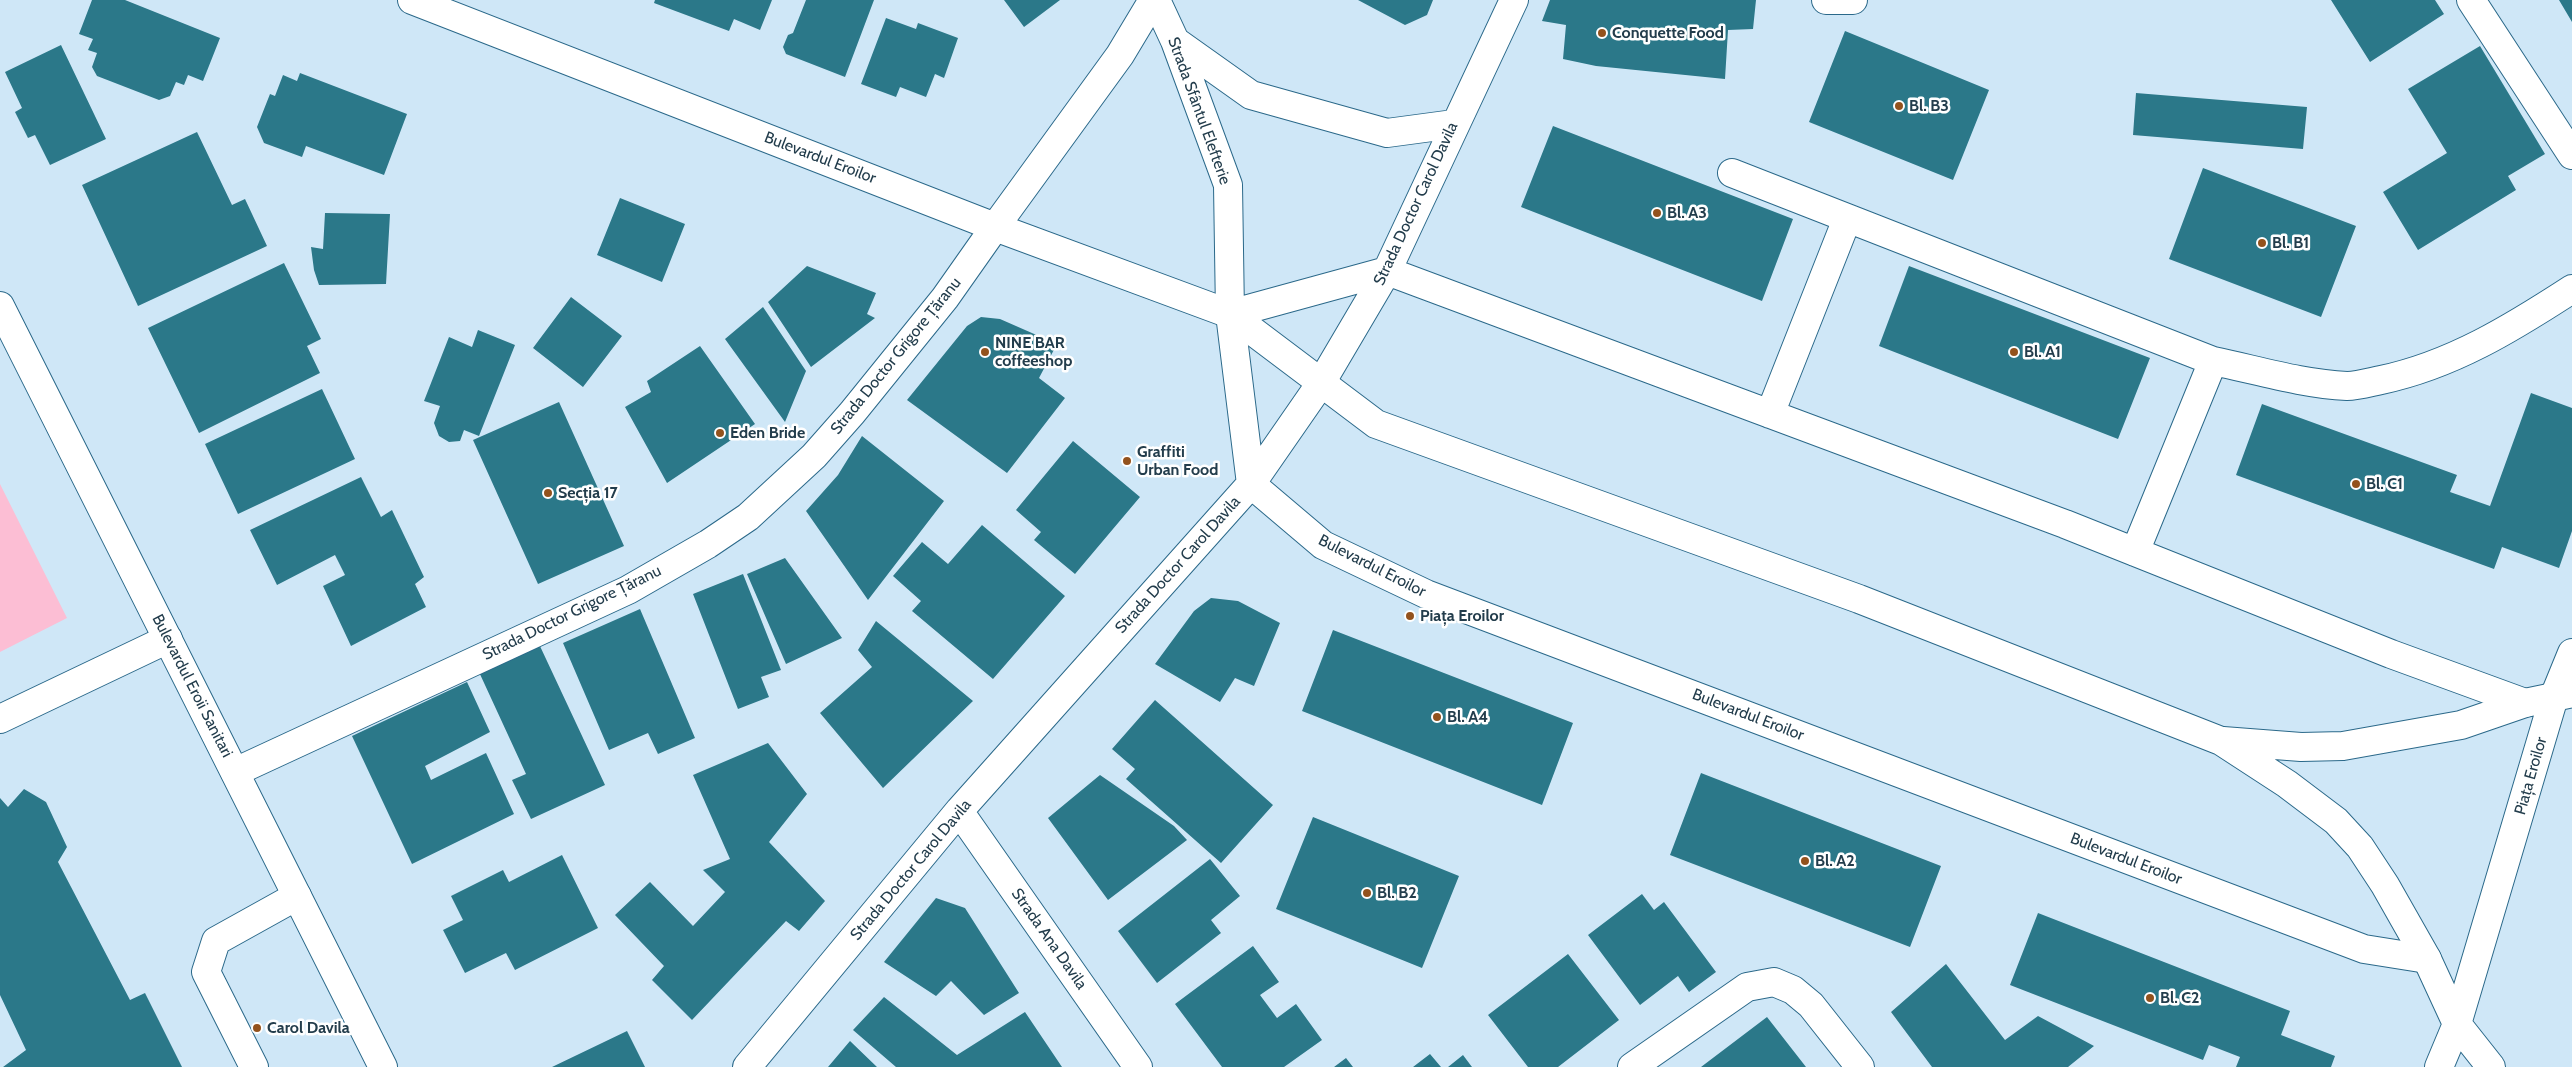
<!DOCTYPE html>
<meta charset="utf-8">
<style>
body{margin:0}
canvas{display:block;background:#cfe7f7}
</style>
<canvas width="2572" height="1067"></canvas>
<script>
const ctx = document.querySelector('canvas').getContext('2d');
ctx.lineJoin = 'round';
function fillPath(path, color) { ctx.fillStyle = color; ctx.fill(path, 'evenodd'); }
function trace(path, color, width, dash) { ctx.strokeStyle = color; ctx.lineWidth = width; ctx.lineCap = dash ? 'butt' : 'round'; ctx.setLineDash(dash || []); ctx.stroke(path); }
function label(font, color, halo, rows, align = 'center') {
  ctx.font = font + ' Cabin,sans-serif'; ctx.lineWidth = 5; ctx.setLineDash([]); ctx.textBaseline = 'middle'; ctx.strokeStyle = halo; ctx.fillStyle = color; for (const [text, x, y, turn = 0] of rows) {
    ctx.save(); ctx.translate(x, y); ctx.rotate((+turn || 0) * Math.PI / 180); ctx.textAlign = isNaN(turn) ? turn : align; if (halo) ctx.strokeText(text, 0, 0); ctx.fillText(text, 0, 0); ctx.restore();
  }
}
const green = new Path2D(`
 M0,484L67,618L0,652Z`);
const building = new Path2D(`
 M92,0H125L220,38L203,81L188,75L184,85L176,82L170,96L159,100L97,76L92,67L97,53L88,50L93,39L79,34Z
 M655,0H772L760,30L734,19L729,31L654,3Z
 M806,0H874L845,77L786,54L783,47L788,35L793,33Z
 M1004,0H1060L1024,27Z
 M1358,0H1433L1427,15L1405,25Z
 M1550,0H1756L1753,29L1728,30L1725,79L1596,66L1563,59L1566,25L1542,21Z
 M2331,0H2435L2444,14L2370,62Z
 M2559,0H2572V22Z
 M886,18L916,29L918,23L958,38L944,78L935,74L926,97L900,87L896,97L861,84Z
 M1845,31L1989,90L1953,180L1809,122Z
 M61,45L106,139L50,165L35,135L28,138L15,112L22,108L5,72Z
 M2480,46L2545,154L2508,176L2516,190L2418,250L2383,192L2447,153L2408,89Z
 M300,73L407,114L384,175L306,146L302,157L264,143L257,127L270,94L275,96L283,75L297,81Z
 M2136,93L2307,107L2303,149L2133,135Z
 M1553,126L1793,219L1762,301L1521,207Z
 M197,132L232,205L245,199L267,246L138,306L82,185Z
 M2203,168L2356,226L2321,317L2169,259Z
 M620,198L685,224L662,282L597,255Z
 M325,213L390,214L386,284L319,285L314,270L311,247L323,249Z
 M284,263L321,339L307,346L320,373L199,433L148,328Z
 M807,266L876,293L867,314L875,318L811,367L768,302Z
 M1909,266L2150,358L2118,439L1879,346Z
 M571,297L622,336L583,387L533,348Z
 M763,307L806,371L785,422L725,339Z
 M981,317L1000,319L1057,344L1039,378L1065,398L1007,473L907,400L967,326Z
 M478,330L515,345L479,436L464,430L460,441L449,442L439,436L434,423L440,406L424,401L449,337L472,347Z
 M700,346L755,424L667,483L625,407L651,392L647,381Z
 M322,389L355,459L238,514L205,444Z
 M2531,393L2572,408V531L2559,568L2502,547L2494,569L2236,475L2262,404L2457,475L2450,492L2490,506Z
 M559,402L624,546L538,584L473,440Z
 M862,436L944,501L868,600L806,511L838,475Z
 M1073,441L1140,497L1075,574L1034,540L1041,532L1016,510Z
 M361,477L381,517L392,510L424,577L415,584L426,607L351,646L323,586L345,575L335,555L277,585L250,530Z
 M982,525L1065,596L993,679L912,611L921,601L893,576L922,542L948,564Z
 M785,558L842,638L786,664L747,574Z
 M743,574L781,670L761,677L769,697L738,709L693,594Z
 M1211,598L1238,601L1280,623L1254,686L1235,678L1220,702L1155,664L1194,611Z
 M640,609L695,738L658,754L648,733L609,750L563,643Z
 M876,621L973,701L883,788L820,713L872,667L858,650Z
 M1333,630L1573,723L1542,805L1302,711Z
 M539,644L605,785L531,819L512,780L526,774L479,672Z
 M467,682L490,732L425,766L431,780L486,753L514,814L412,864L352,736Z
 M1155,700L1273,805L1221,863L1126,779L1135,769L1112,749Z
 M768,743L807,794L769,842L825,901L799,931L786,921L692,1020L652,980L664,966L615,915L650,882L693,926L725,892L703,870L730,859L693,775Z
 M1701,773L1941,866L1910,947L1670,855Z
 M1100,775L1174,826L1187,840L1108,900L1048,818Z
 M24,789L46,802L67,847L58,862L130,1000L145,993L182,1067H3L26,1050L0,995V798L8,807Z
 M1313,817L1459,876L1422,968L1276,909Z
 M562,855L598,928L515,970L506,953L465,973L443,930L463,920L451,896L503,870L509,882Z
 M1210,859L1240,896L1211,920L1221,933L1157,983L1118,931Z
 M1642,894L1654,910L1664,902L1716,972L1689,992L1678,976L1640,1005L1588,935Z
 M936,898L965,908L1019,993L984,1015L951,981L936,996L884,962Z
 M2038,913L2290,1011L2281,1035L2335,1056L2331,1067H2236L2240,1057L2209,1045L2203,1060L2010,985Z
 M1253,946L1279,982L1260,995L1277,1018L1296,1004L1322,1040L1284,1067H1222L1175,1004Z
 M1568,954L1619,1020L1558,1067H1528L1488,1015Z
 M1946,964L2005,1040L2038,1016L2094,1046L2068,1067H1932L1891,1012Z
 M884,997L957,1055L1025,1012L1062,1067H896L853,1030Z
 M1767,1017L1806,1067H1701Z
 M627,1031L645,1067H552Z
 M850,1041L877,1067H828Z
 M1430,1054L1441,1067H1413Z
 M1463,1055L1472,1067H1448Z
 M1346,1058L1353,1067H1334Z`);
const minor = new Path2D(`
 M1156,0L1175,41L1228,185L1230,314L1251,484L1323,545L1426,594L2364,949L2427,959
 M1826,0H1853
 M2471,0L2572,155
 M1175,41L1251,95L1387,133L1454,124
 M1732,173L2213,361C2257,370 2302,384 2347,386C2358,386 2371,382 2381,380C2452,365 2512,328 2572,289
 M1230,314L1387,271L2065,524L2391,654L2525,703
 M1770,414L1847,219
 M2135,552L2213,361
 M2554,697L2572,653
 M0,719L168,639
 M235,772L628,590L708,544L748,517L814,456L852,413L945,298L995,227
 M959,811L1138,1067
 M254,1067L206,972L216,941L297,896
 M747,1067L959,811L1251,484L1321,383L1387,271L1514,0
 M1632,1067L1747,987L1774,982L1793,990L1811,1005L1860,1067`);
const major = new Path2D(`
 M412,0L995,227L1230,314L1376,424L1859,599L2221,741L2287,784L2336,821L2360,847L2385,885L2427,959L2457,1024L2491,1067
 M995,227L1120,55L1153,0
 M0,306L383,1067
 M2223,741L2301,747L2343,746L2461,725L2525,703L2568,694
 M2439,1067L2457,1024L2554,697`);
const markers = [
 [1602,33,5,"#93521d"],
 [1899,106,5,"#93521d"],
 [1657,213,5,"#93521d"],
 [2262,243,5,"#93521d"],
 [985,352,5,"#93521d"],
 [2014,352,5,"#93521d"],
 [720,433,5,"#93521d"],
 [1127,461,5,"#93521d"],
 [2356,484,5,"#93521d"],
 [548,493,5,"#93521d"],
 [1410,616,5,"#93521d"],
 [1437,717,5,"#93521d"],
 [1805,861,5,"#93521d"],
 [1367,893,5,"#93521d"],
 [2150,998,5,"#93521d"],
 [257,1028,5,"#93521d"]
];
const poiNames = [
 ["Conquette Food",1612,33],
 ["Bl. B3",1909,106],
 ["Bl. A3",1667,213],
 ["Bl. B1",2272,243],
 ["NINE BAR",995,343],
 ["coffeeshop",995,361],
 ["Bl. A1",2024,352],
 ["Eden Bride",730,433],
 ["Graffiti",1137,452],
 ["Urban Food",1137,470],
 ["Bl. C1",2366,484],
 ["Secția 17",558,493],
 ["Piața Eroilor",1420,616],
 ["Bl. A4",1447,717],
 ["Bl. A2",1815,861],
 ["Bl. B2",1377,893],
 ["Bl. C2",2160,998],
 ["Carol Davila",267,1028]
];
const streetNames = [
 ["Strada Sfântul Elefterie",1199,111,70],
 ["Bulevardul Eroilor",820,158,21],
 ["Strada Doctor Carol Davila",1416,204,-65],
 ["Strada Doctor Grigore Țăranu",896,356,-51],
 ["Strada Doctor Carol Davila",1178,565,-48],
 ["Bulevardul Eroilor",1372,566,27],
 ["Strada Doctor Grigore Țăranu",572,613,-26],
 ["Bulevardul Eroii Sanitari",192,686,63],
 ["Bulevardul Eroilor",1748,715,21],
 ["Piața Eroilor",2531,776,-74],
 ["Bulevardul Eroilor",2126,859,21],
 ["Strada Doctor Carol Davila",911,870,-50],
 ["Strada Ana Davila",1049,939,55]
];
fillPath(green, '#fcbed4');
fillPath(building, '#2b7889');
trace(minor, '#2b698a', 30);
trace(major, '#2b698a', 30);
trace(minor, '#fff', 28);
trace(major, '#fff', 28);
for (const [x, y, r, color] of markers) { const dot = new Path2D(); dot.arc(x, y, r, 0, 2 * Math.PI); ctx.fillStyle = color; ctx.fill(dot); trace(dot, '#fff', 2); }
label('bold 16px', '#233d4c', '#fff', poiNames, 'left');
label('16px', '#233d4c', '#fff', streetNames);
</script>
